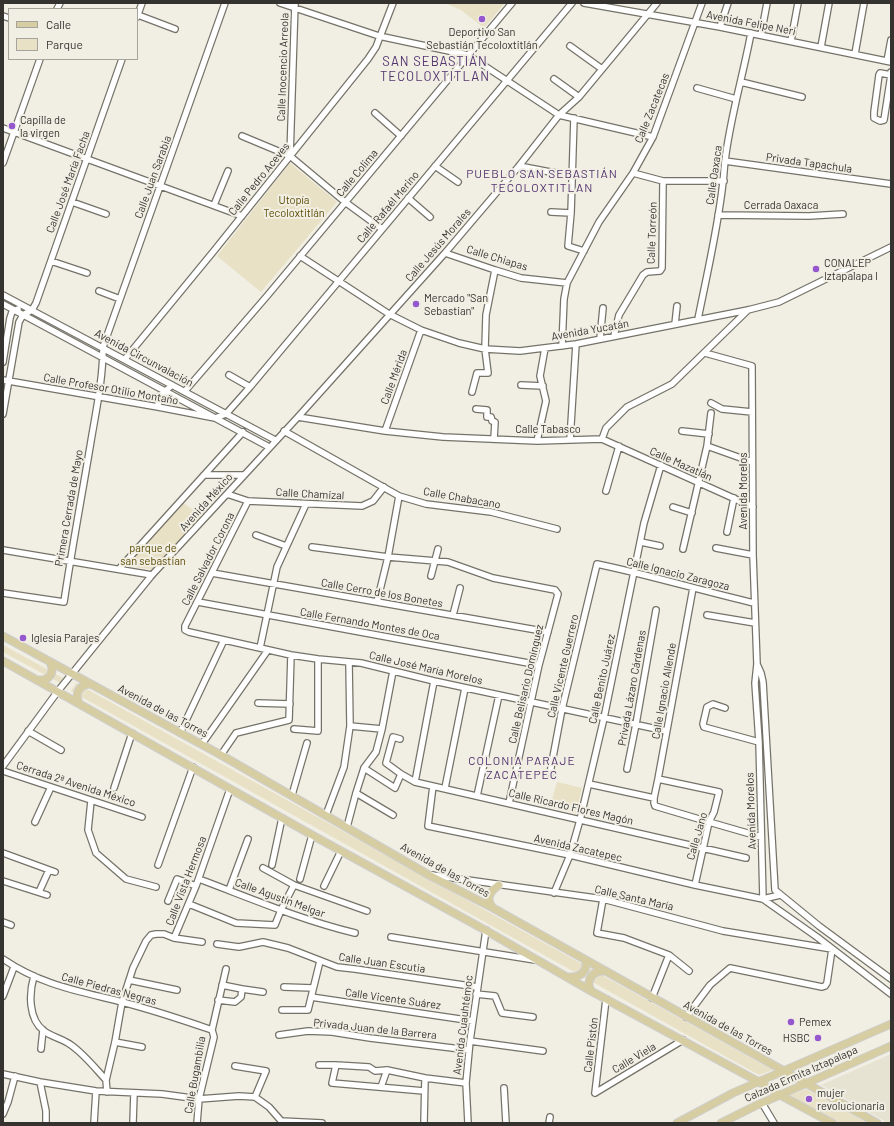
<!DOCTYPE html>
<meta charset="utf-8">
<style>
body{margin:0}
#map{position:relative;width:894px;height:1126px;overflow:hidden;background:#f1eee4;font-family:Barlow,sans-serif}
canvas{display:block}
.frame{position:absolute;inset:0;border:4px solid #34332f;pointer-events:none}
.legend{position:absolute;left:8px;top:8px;width:130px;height:52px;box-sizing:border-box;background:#f1eee4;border:1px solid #a5a39c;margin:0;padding:5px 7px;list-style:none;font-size:12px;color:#34332f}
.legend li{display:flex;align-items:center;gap:8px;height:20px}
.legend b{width:20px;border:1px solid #a5a39c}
</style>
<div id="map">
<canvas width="894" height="1126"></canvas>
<div class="frame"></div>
<ul class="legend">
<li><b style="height:5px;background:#d7cda3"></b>Calle</li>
<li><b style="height:11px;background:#e8e1c5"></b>Parque</li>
</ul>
</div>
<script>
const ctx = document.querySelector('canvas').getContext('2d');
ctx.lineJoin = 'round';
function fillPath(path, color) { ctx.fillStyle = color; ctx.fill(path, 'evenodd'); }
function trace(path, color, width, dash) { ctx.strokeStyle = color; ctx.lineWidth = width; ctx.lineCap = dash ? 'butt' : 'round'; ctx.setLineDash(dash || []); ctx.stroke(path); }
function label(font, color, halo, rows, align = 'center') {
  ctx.font = font + ' Barlow,sans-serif'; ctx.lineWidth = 4; ctx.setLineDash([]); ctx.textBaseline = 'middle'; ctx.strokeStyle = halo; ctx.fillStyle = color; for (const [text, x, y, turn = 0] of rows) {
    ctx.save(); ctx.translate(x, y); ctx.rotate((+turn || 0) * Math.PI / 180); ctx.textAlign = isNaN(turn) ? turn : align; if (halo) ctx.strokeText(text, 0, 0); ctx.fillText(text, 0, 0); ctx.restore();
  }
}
const built = new Path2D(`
 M891,1054V1123H888L821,1085Z`);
const green = new Path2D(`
 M445,3H505L484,28L461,10Z
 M290,163L337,202L261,292L217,256Z
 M182,502L204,518L157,570L125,566Z
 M3,645L63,678L60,683L3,652Z
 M76,683L773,1070L759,1075L71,691Z
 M557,782L582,788L576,813L550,807Z
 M806,1089L868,1123H838L789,1096Z`);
const minor = new Path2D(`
 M280,3L379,36L468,55L559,115L653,137
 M584,3L720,27L891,62
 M57,9L60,3
 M138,15L175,29
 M3,16L9,18
 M137,17L142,3
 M720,27L728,3
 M761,35L767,3
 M791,41L798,3
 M570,46L602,69
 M821,47L829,3
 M855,54L864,3
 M887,61L891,40
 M891,75L880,73L879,75L874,112V118L880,121L884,120L891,75V72
 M554,79L579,97
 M741,82L802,97
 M697,88L736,99
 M375,113L401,136
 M574,118L571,213L568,246L584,251
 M3,128L242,216
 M242,136L290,156L345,202L382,229
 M290,156L295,3
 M725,161L891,184
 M3,163L40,59
 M435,166L458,182
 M519,166L571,176
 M633,173L663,181H724
 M408,198L430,217
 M72,202L106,214
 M214,205L228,171
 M551,212L571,213
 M718,215L809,216L843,214
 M445,253L495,270L521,278L567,283
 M300,256L389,314L421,330L459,343L485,349L520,351L576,344L748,310L779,302L891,247
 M51,261L87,273
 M99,291L120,299
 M3,295L275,440
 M3,304L269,447
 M698,319C707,274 718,228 723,182C724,175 724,168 725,161C730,118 743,76 751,33
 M675,324L677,306
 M614,336L619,315L643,275L647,272L660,271L662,268L663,181
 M600,339L603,308
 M562,346L564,299L567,283L599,222L633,173L653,137L702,3
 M705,353L752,366L753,555L757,664L755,683L759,742L763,899L817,937L891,994
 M125,359L213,252L368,59L376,47L393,3
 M3,362L10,318L12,312L18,309
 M229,375L250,387
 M3,380L158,407L215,418L226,414L250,387L572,3
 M521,385L543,386
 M185,391L267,296L512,3
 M472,392L477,373H488L485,349L486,315L495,270
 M711,403L722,409L752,412
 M158,407L159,397L172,385
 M476,409L487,410V417H491L492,421L495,422L494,439
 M3,414L19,322L23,315L32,310L36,303L122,59
 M298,417L385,431L443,437L537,441L602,439L753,507
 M284,431L399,496L426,504L491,512L557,529
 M385,431L421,330
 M682,431L709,434
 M602,439L606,428L627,407L672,384L748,310
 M570,440L576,344
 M537,441L546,401L540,376L545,348
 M707,446L752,462
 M204,475H244
 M606,491L619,446
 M227,494L248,501L362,506L373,501L384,487
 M248,501L185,626V630L189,632L291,655L318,659L361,663L434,681L666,731
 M673,507L692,513
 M727,532L734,498
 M256,535L286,546
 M641,542L660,546
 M312,547L388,557L448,562L493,578L555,590L558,594L539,665L509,803
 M716,548L753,555
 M683,549L707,446L711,413
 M3,550L152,575
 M119,569L243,432
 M212,573L548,632
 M431,576L438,549
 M3,593L64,602C72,548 82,495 91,441C96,411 103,379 103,347L225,3
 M198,602L539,665
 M377,602L388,557L399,496
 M453,615L460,588
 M707,615L755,623
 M260,648L277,567L306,504
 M757,664L761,673L763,682L775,890L819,926L891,979
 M258,703L290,704
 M725,708L713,704L707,707L703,724L704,727L759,742
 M350,726L382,729
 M294,729L318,731V659
 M28,731L61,750
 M180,733L224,640
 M400,739L393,737L386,763L401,774L415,782L746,858
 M202,744L268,650
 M221,755L236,733L289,720L291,655
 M3,766L58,691L152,575L298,417L445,253L519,166L559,115L579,97L657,3
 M364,768L395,788L401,774
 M627,769L636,724L656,610
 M3,771L142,817
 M550,773L562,709L597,564C650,575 702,591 754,603
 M658,779L719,792L714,812L709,822L695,885
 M415,782L434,681
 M589,784L654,798V803L655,806L709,822L761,837
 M433,786L428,826L570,855L695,885L763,899L780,895
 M114,788L132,733
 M445,788L465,688
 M356,793L393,815
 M292,795L307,743
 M477,796L499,695
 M654,798L658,779L693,588
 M91,801L88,830L96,853L126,879L156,887
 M326,815L344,767L350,726L349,662
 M35,822L51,787
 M347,827L356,793L364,768L376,752L382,729L393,671
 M3,853L55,872
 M158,865L193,767
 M272,865L282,818
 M263,868L294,885L367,911
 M432,875L603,899L723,931L832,949L827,983L825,986L822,987L730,968L710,985L686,1017
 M199,879C250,898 301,920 355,933
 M300,879L312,835
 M3,881L47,895
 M324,886L341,851
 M229,890L248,839
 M39,892L49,870
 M554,893L570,855L580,820L604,718L644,523L661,465
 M603,899L597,933L624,938L669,955L689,971
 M168,901L177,879L196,886
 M189,904L236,923L275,925L281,910L294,885
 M3,922L11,925
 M391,937L535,960
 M174,938L196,886L230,789
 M217,944L239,947L263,942L288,948L337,967L355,969L477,987
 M3,959C41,985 79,991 122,1002C153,1010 183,1020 212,1030
 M34,976C29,993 28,1019 44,1031C52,1037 63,1039 71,1045C84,1054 95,1068 106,1080
 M129,980L177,990
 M222,985L242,989
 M284,987L313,988
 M476,994L495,996L502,1013L533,1017
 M3,996L14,967
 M311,997L473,1021
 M652,998L669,955
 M218,1000L235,1002L241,997L242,989L263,992
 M282,1010H308L320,961
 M279,1035L308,1031L332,1032L370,1038L469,1050
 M470,1041L543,1051
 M115,1042L142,1047
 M41,1049L43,1030
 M319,1065H336L369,1067L375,1071L387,1070L425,1078L466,1083
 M336,1065L332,1083L424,1091
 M235,1066L266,1071L255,1097
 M3,1074L40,1082L96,1091L162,1094L199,1099L239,1096L255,1097L269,1107L283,1123
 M40,1082L46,1111V1123
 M381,1087L387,1070
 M504,1088L506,1123
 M107,1092L106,1080L115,1042L122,1002L133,968L146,941L151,935L156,934H164L174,938L202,942
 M595,1093L683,1040
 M595,1093L606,999
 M762,1103L774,1123
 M3,1114L8,1102L15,1076
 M281,1121L322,1123
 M94,1123L96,1091
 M133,1123L134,1093
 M197,1123L199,1099L214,1037L212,1030L226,969
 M424,1123L425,1078
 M468,1123L466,1083L470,1041L486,930
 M549,1123L550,1117`);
const major = new Path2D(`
 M3,636L221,755L429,875L493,908L877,1123
 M3,661L312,835L485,930L591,991L759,1082L780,1095L832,1123
 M38,680C50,681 55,672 50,662
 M79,703C74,693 80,684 91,684
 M493,908C485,899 490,891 499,885
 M569,977C580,978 587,972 586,961
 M591,991C585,980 593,970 605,971
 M677,1123L733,1093L891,1024
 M721,1123L755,1106L891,1046`);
const markers = [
 [482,19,4,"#9557cd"],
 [12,126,4,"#9557cd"],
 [816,269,4,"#9557cd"],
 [416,304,4,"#9557cd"],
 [23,638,4,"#9557cd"],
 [791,1022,4,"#9557cd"],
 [818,1038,4,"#9557cd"],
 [809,1099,4,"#9557cd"]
];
const streetNames = [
 ["Avenida Felipe Neri",751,23,11],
 ["Calle Inocencio Arreola",283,67,-88],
 ["Calle Zacatecas",652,108,-68],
 ["Privada Tapachula",809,163,8],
 ["Calle Colima",357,173,-50],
 ["Calle Oaxaca",714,175,-82],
 ["Calle Juan Sarabia",153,177,-70],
 ["Calle Pedro Aceves",259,179,-51],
 ["Calle José María Facha",68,182,-70],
 ["Cerrada Oaxaca",781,205],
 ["Calle Rafaél Merino",388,207,-50],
 ["Calle Torreón",652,233,-88],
 ["Calle Jesús Morales",438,245,-49],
 ["Calle Chiapas",497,258,17],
 ["Avenida Yucatán",590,330,-10],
 ["Avenida Circunvalación",144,358,28],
 ["Calle Mérida",394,377,-70],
 ["Calle Profesor Otilio Montaño",111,389,10],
 ["Calle Tabasco",548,429],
 ["Calle Mazatlán",681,464,24],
 ["Avenida Morelos",743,491,-90],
 ["Calle Chamizal",310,494,3],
 ["Calle Chabacano",462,498,10],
 ["Avenida México",206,502,-48],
 ["Primera Cerrada de Mayo",69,508,-80],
 ["Calle Salvador Corona",208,559,-63],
 ["Calle Ignacio Zaragoza",678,574,14],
 ["Calle Cerro de los Bonetes",382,593,10],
 ["Calle Fernando Montes de Oca",370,624,10],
 ["Calle Vicente Guerrero",563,666,-77],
 ["Calle José María Morelos",426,668,13],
 ["Calle Benito Juárez",602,679,-78],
 ["Calle Belisario Domínguez",526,684,-77],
 ["Privada Lázaro Cárdenas",632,688,-80],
 ["Calle Ignacio Allende",664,691,-80],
 ["Avenida de las Torres",163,711,28],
 ["Cerrada 2ª Avenida México",76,784,18],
 ["Calle Ricardo Flores Magón",571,807,13],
 ["Avenida Morelos",751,811,-92],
 ["Calle Jano",697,836,-74],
 ["Avenida Zacatepec",578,848,13],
 ["Avenida de las Torres",445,870,29],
 ["Calle Vista Hermosa",186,881,-69],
 ["Calle Agustín Melgar",280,898,20],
 ["Calle Santa María",634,898,13],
 ["Calle Juan Escutia",382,963,8],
 ["Calle Piedras Negras",109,989,15],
 ["Calle Vicente Suárez",393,999,8],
 ["Avenida Cuauhtémoc",463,1025,-83],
 ["Avenida de las Torres",728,1028,29],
 ["Privada Juan de la Barrera",375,1029,6],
 ["Calle Pistón",591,1045,-83],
 ["Calle Viela",634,1058,-31],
 ["Calzada Ermita Iztapalapa",801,1074,-24],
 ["Calle Bugambilia",195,1075,-80]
];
const poiNames = [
 ["Deportivo San",482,32,"center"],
 ["Sebastián Tecoloxtitlán",482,45,"center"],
 ["Capilla de",20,120],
 ["la virgen",20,133],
 ["CONALEP",824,263],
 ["Iztapalapa I",824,276],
 ["Mercado \"San",424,298],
 ["Sebastian\"",424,311],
 ["Iglesia Parajes",31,638],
 ["Pemex",799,1022],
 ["HSBC",810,1038,"right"],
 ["mujer",817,1093],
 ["revolucionaria",817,1106]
];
const parkNames = [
 ["Utopía",294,200],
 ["Tecoloxtitlán",294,213],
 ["parque de",153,548],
 ["san sebastian",153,561]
];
const neighbourhoodNames = [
 ["PUEBLO SAN SEBASTIÁN",542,174],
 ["TECOLOXTITLAN",542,188],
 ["COLONIA PARAJE",522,761],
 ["ZACATEPEC",522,775]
];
const quarterNames = [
 ["SAN SEBASTIÁN",435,62],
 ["TECOLOXTITLAN",435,77]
];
fillPath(built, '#e7e3d2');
fillPath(green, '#e8e1c5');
trace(minor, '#757369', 8);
trace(major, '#cececd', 9);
trace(minor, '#fff', 5.5);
trace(major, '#d7cda3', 7);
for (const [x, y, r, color] of markers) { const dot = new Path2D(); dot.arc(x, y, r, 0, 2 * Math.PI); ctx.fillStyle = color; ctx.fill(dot); trace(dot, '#f1eee4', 1.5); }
label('11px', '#34332f', '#f1eee4', streetNames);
label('11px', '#34332f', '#f1eee4', poiNames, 'left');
label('11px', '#5a4b03', '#f1eee4', parkNames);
ctx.letterSpacing = '1px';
label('12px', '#53356f', '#f1eee4', neighbourhoodNames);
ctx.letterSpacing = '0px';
ctx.letterSpacing = '1px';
label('13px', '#53356f', '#f1eee4', quarterNames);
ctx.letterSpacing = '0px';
</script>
